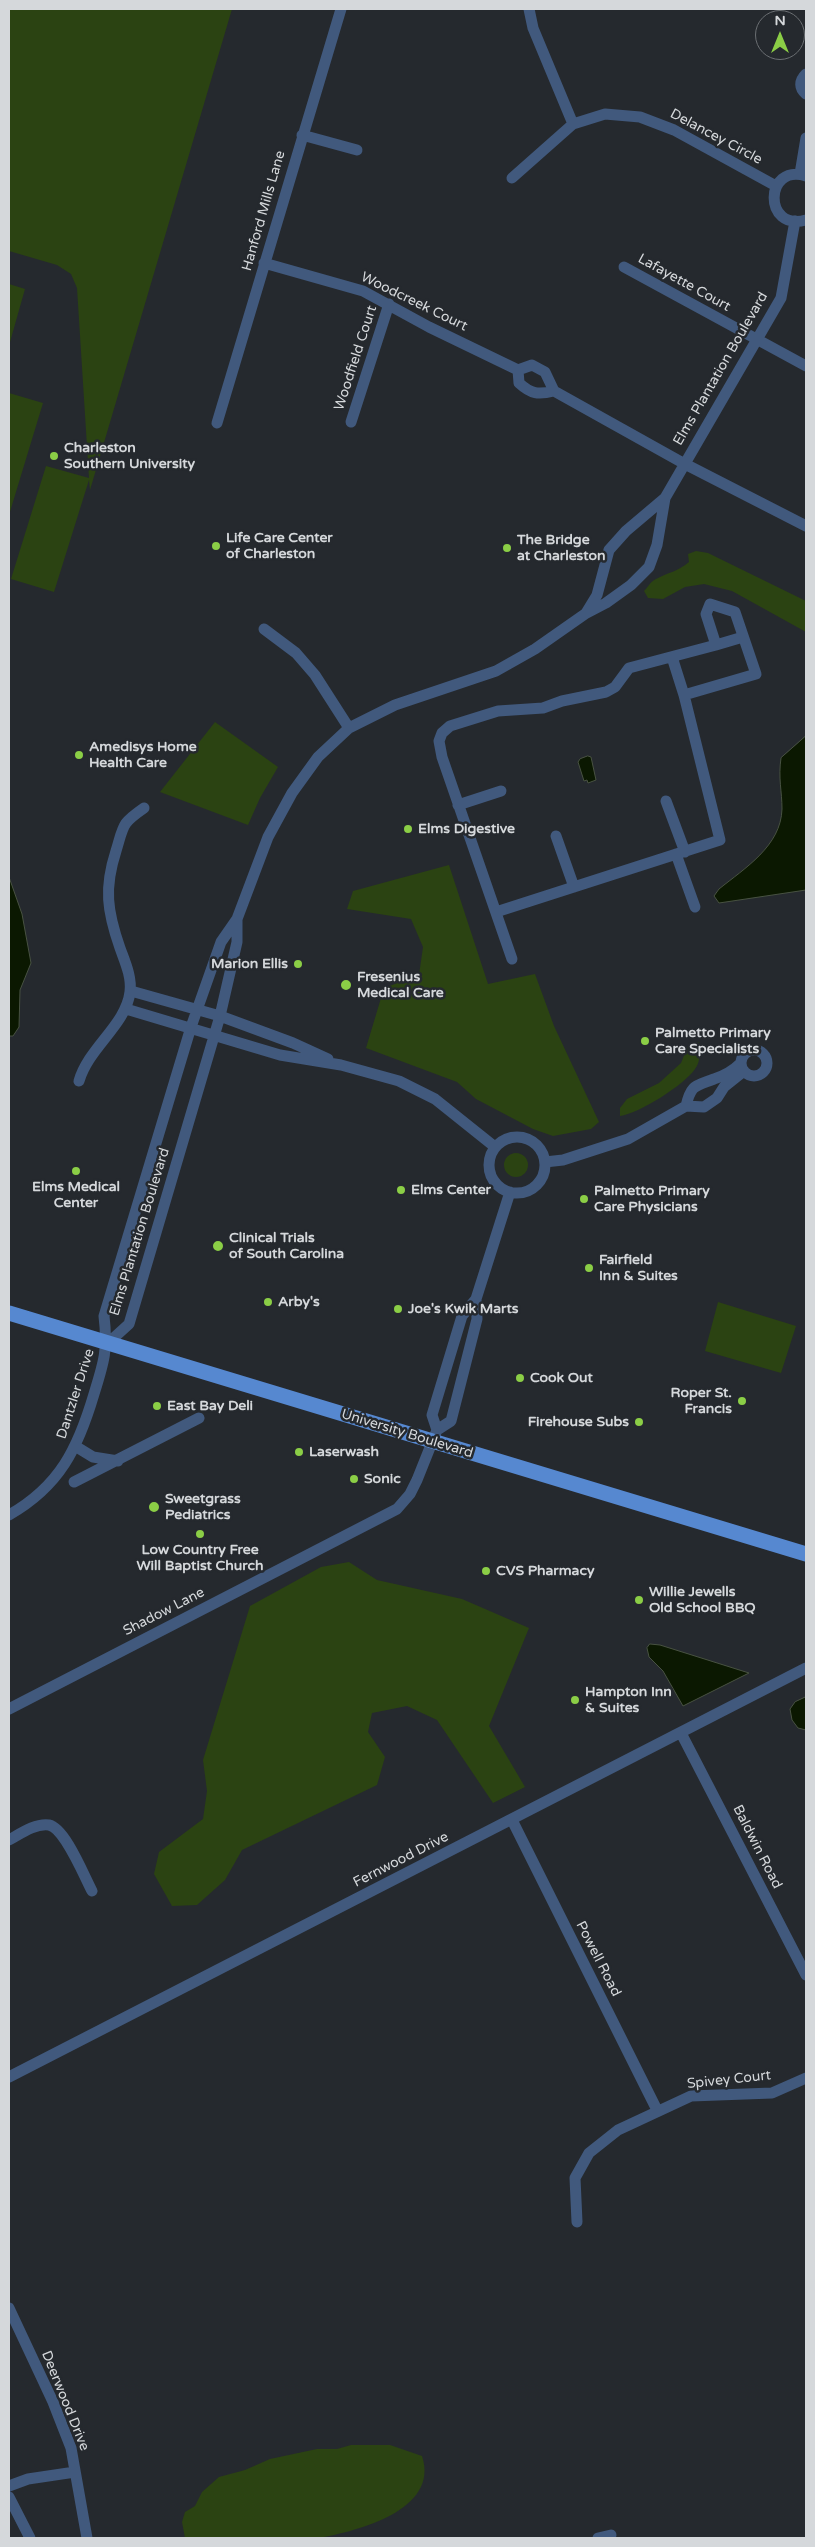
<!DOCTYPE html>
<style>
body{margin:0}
#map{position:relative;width:815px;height:2547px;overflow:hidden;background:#25292e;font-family:"Varela Round",sans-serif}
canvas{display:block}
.frame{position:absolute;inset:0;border:10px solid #d5d8db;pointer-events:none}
.north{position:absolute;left:755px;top:10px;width:50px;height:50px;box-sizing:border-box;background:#25292e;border:1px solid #6b6f73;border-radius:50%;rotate:0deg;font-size:14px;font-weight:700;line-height:20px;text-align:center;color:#d5d8db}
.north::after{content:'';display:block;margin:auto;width:18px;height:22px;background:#8bce46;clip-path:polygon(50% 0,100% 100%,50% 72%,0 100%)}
</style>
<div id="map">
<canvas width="815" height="2547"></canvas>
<div class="frame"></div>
<div class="north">N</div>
</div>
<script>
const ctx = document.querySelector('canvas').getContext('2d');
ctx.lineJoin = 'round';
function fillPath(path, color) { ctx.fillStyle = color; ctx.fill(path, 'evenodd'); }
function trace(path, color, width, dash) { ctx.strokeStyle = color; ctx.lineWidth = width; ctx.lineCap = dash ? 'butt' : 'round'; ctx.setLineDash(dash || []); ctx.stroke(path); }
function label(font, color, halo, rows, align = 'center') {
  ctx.font = font + ' "Varela Round",sans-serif'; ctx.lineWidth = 5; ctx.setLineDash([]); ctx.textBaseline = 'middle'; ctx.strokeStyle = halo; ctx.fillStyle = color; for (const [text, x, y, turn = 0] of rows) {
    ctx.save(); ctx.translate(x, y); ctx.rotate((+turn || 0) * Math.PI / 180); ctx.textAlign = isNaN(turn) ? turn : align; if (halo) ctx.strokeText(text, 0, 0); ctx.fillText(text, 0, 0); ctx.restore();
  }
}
const green = new Path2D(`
 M9,9H232L90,490L89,480L54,592L11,579L46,466L89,478L77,288L71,274L57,265L9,251Z
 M9,284L25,289L10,342H9Z
 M9,393L43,403L9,515Z
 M696,551L708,553L806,601V632L732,591L704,584L685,587L663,599L648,598L644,591C648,587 651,581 656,579C667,573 679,571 689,562L688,554Z
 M215,722L278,767L260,798L248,825L160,792Z
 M449,865L488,984L535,974L554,1026L599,1122L591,1129L553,1136L533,1129L476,1099L457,1082L366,1048L384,988L419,975L423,947L411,919L347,909L353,891Z
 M699,1042C700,1051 701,1061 695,1069C684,1085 640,1113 620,1116V1108L627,1099L659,1083L681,1063L689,1043Z
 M504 1165a12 12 0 1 1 24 0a12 12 0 1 1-24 0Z
 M718,1302L796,1326L781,1373L705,1351Z
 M349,1562L377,1580L462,1599L529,1628L489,1726L525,1787L493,1803L437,1720L407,1706L372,1713L368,1732L385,1757L377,1785L242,1850L225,1880L197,1905L172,1906L154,1874L159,1852L203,1819L207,1791L203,1760L250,1606L321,1567Z
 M351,2445H390L422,2456C440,2510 358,2531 319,2538C306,2540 291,2538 277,2538C246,2538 216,2538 185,2538L182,2522L185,2512L195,2506L202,2492L219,2477L245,2470L270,2459L317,2449H337Z`);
const water = new Path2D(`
 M806,736V890L719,903L714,896L719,889C745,868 781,846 782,809C782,791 778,778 781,758Z
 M588,756L591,757L596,780L588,783L587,780L584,781L578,762L580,759Z
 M9,877L22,914L31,963L20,990L19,1027L13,1036H9Z
 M650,1644L660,1645L749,1673L683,1706L663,1671L649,1657L647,1648Z
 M806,1697V1730L798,1728L792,1720L790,1709L795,1702Z`);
const minor = new Path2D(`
 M529,9L533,28L573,124
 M806,74C799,81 799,88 806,94
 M302,135L357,150
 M800,174L806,138
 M806,176C764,163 763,232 806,220
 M512,178L573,124L605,114L640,117L674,130L776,186
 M264,263L363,291L429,327L518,370L532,365L545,372L554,391
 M624,267L806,366
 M518,370L519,383C531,394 538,395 554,391
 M554,391L683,463L806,526
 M351,422L389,304
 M217,423L341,9
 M586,613L597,595L609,550L626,531L665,498
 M264,629L296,653L315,675L349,728
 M716,645L743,637
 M672,657L684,695
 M666,801L685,852
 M458,805L501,791
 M556,836L574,887
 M676,854L695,907
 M496,912L720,840L684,695L756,674L735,612L710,604L706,614L716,645L629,668L615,687L606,692L562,701L543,708L498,711L450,726L442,733L439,741L442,757L512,959
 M131,991L220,1016L293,1043L328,1059
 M126,1009L280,1055L341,1065L399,1081L435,1099L495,1147
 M741 1063a13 13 0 1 1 26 0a13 13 0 1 1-26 0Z
 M79,1081C89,1047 126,1025 130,992C132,977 125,962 120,948C107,911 104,888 116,851C124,825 121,824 144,808
 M686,1106C691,1084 696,1086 714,1079C724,1076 734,1070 741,1063
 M489 1165a28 28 0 1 1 56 0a28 28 0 1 1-56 0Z
 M545,1162L563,1160L628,1139L686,1106L704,1107L717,1098L724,1087L744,1071
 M107,1344L129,1324L220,1016L237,942V919
 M437,1430L432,1415L462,1316L476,1299
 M75,1446L93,1457L118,1461
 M74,1482L199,1418
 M9,1515C60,1486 78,1448 94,1394C104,1362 108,1350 104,1316L191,1027L221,942L237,919L268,837L292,793L318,757L349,728L395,705L496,671L535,649L585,614L606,603L631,585L649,567L657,545L665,498L781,298L795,221
 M9,1709L397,1509L410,1494L417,1480L437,1430L451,1421L477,1319L476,1299L510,1192
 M681,1733L806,1975
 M512,1820L657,2110
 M9,1840C20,1834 35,1823 49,1825C65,1828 84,1876 92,1891
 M9,2077L806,1668
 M577,2222L575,2178L589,2153L618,2130L691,2096L772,2093L806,2078
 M9,2308L53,2402L71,2448L87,2538
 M9,2486L28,2479L75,2472
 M9,2497L30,2538
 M598,2538L611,2535`);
const major = new Path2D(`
 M9,1313L806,1554`);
const markers = [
 [54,456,5,"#8bce46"],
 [216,546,5,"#8bce46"],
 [507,548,5,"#8bce46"],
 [79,755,5,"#8bce46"],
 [408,829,5,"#8bce46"],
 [298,964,5,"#8bce46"],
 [346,985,6,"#8bce46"],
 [645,1041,5,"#8bce46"],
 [76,1171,5,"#8bce46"],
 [401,1190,5,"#8bce46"],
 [584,1199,5,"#8bce46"],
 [218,1246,6,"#8bce46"],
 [589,1268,5,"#8bce46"],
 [268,1302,5,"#8bce46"],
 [398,1309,5,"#8bce46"],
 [520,1378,5,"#8bce46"],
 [742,1401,5,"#8bce46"],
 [157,1406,5,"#8bce46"],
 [639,1422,5,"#8bce46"],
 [299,1452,5,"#8bce46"],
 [354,1479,5,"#8bce46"],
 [154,1507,6,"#8bce46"],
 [200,1534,5,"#8bce46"],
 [486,1571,5,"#8bce46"],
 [639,1600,5,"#8bce46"],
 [575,1700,5,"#8bce46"]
];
const streetNames = [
 ["Delancey Circle",716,137,28],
 ["Hanford Mills Lane",264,211,-74],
 ["Lafayette Court",684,283,29],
 ["Woodcreek Court",414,302,26],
 ["Woodfield Court",356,358,-72],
 ["Elms Plantation Boulevard",721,369,-60],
 ["Elms Plantation Boulevard",140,1232,-73],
 ["Dantzler Drive",76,1394,-72],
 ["University Boulevard",407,1434,17],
 ["Shadow Lane",164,1612,-27],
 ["Baldwin Road",757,1847,63],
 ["Fernwood Drive",401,1860,-27],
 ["Powell Road",598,1959,63],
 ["Spivey Court",729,2080,-6],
 ["Deerwood Drive",65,2401,68]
];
const poiNames = [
 ["Charleston",64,448],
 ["Southern University",64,464],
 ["Life Care Center",226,538],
 ["of Charleston",226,554],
 ["The Bridge",517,540],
 ["at Charleston",517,556],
 ["Amedisys Home",89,747],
 ["Health Care",89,763],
 ["Elms Digestive",418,829],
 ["Marion Ellis",288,964,"right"],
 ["Fresenius",357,977],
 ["Medical Care",357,993],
 ["Palmetto Primary",655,1033],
 ["Care Specialists",655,1049],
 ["Elms Medical",76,1187,"center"],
 ["Center",76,1203,"center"],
 ["Elms Center",411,1190],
 ["Palmetto Primary",594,1191],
 ["Care Physicians",594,1207],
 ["Clinical Trials",229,1238],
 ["of South Carolina",229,1254],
 ["Fairfield",599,1260],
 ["Inn & Suites",599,1276],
 ["Arby's",278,1302],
 ["Joe's Kwik Marts",408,1309],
 ["Cook Out",530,1378],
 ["Roper St.",732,1393,"right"],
 ["Francis",732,1409,"right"],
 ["East Bay Deli",167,1406],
 ["Firehouse Subs",629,1422,"right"],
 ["Laserwash",309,1452],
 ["Sonic",364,1479],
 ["Sweetgrass",165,1499],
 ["Pediatrics",165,1515],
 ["Low Country Free",200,1550,"center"],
 ["Will Baptist Church",200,1566,"center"],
 ["CVS Pharmacy",496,1571],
 ["Willie Jewells",649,1592],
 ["Old School BBQ",649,1608],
 ["Hampton Inn",585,1692],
 ["& Suites",585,1708]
];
fillPath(green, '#2b4312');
fillPath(water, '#0b1801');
trace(water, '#485242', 1);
trace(minor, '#41597d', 11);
trace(major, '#5688d0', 15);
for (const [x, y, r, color] of markers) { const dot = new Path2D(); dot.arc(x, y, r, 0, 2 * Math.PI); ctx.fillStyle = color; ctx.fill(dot); trace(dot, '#25292e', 2); }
label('14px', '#d5d8db', '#25292e', streetNames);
label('bold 14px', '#d5d8db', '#25292e', poiNames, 'left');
</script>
